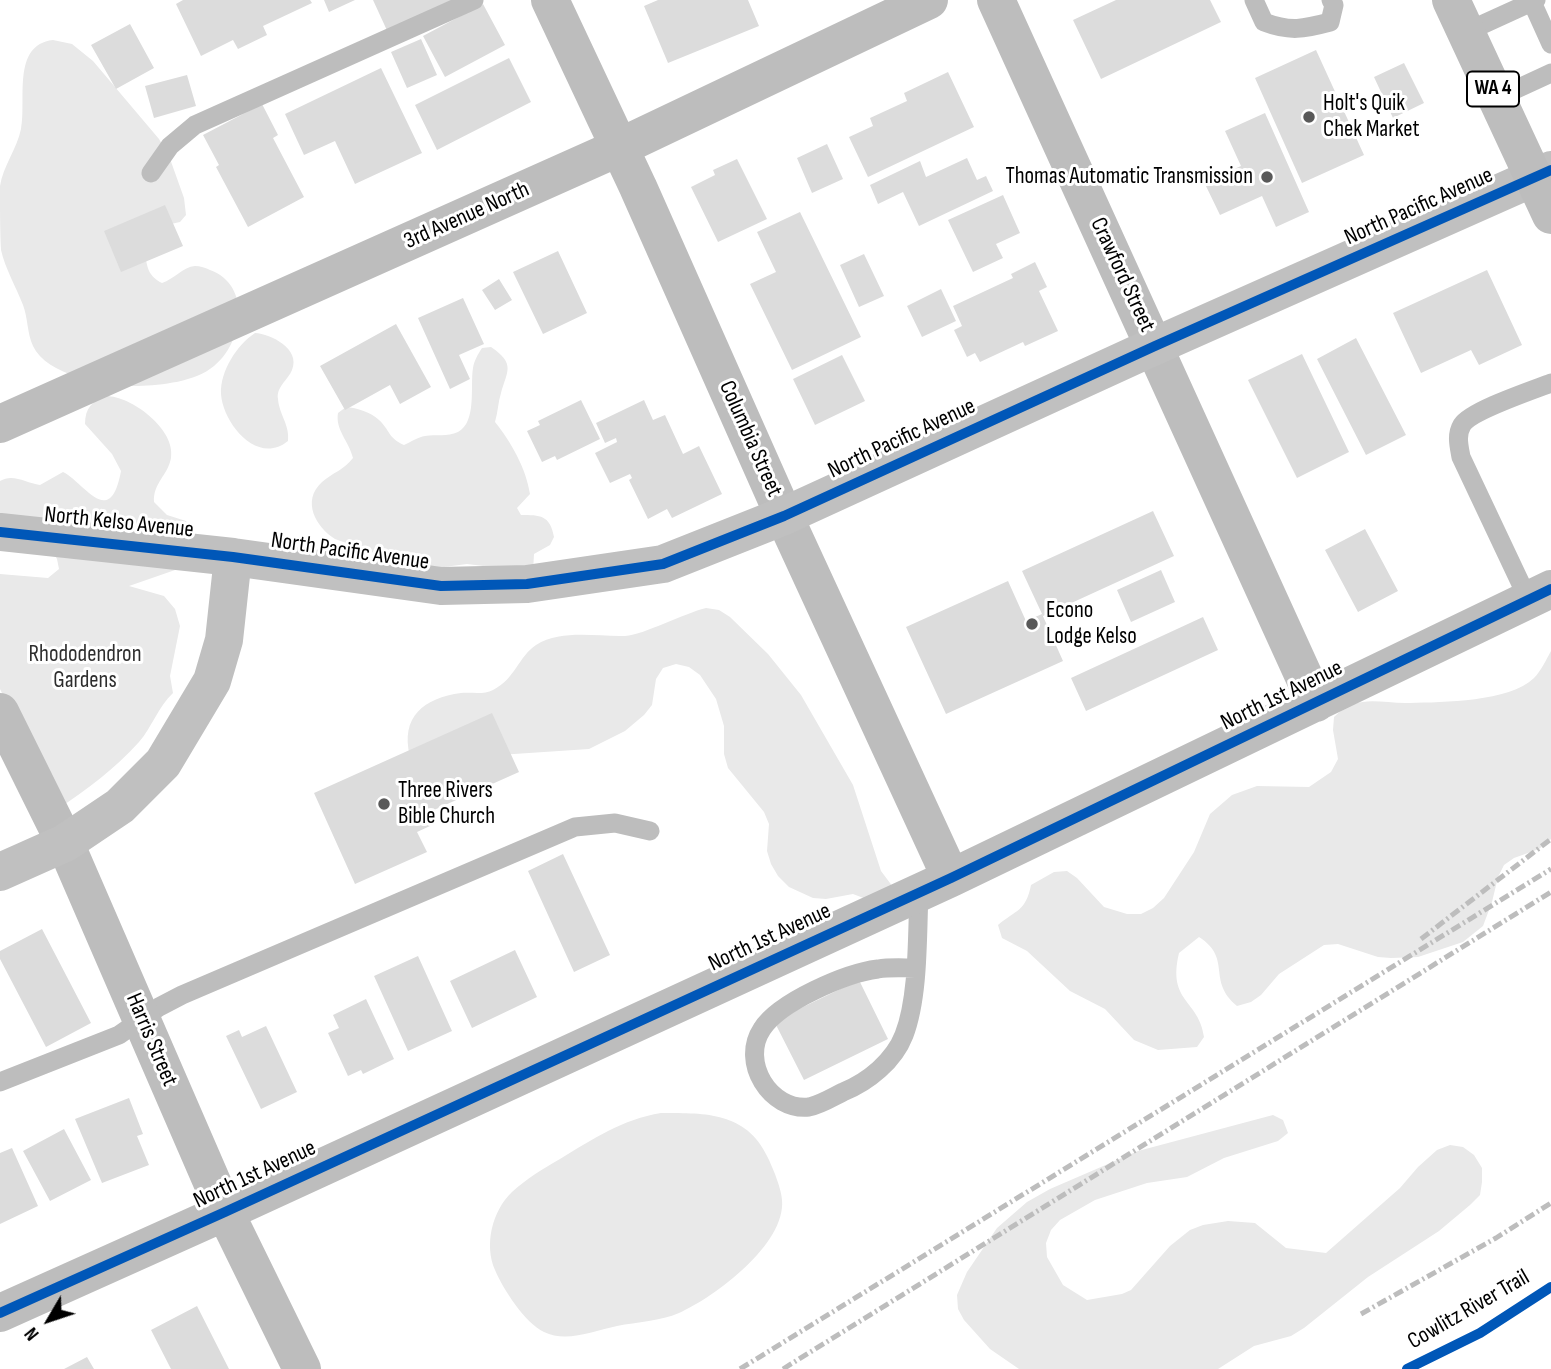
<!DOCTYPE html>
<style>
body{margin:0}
#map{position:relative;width:1551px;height:1369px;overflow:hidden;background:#fff;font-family:"Sofia Sans Condensed",sans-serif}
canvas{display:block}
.north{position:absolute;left:14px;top:1285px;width:70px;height:70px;-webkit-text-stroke:5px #fff;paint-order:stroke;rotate:231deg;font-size:19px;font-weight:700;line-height:28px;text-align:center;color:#000}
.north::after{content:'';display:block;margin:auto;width:24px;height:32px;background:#000;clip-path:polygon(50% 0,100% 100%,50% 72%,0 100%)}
</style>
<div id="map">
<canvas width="1551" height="1369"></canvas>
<div class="north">N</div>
</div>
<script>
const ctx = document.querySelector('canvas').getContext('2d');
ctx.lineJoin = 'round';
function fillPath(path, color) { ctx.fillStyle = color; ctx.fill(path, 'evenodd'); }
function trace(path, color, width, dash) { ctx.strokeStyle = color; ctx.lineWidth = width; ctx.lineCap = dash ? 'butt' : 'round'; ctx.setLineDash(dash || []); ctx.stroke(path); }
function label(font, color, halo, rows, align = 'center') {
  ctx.font = font + ' "Sofia Sans Condensed",sans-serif'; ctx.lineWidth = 6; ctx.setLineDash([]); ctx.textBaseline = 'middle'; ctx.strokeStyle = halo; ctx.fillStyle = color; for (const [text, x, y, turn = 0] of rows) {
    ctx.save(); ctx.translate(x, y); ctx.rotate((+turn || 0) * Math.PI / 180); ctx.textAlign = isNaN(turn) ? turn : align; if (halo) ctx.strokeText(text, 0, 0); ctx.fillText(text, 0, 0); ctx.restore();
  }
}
const green = new Path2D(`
 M53,40L72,44L93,61L159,139L169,156L184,198L186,215L180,222L171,224L145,253C147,267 148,276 162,283C174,279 183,267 195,266C200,266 206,268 210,270C252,285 243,343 214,366C195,382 162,385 138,386C108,387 47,376 33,346C27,333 28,318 23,305C16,287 5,268 1,250C0,230 0,207 0,186C3,166 17,149 21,129C27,101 11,45 53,40Z
 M255,333C271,334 301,349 292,370C288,380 276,387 278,399C279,414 290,425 288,441C257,466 223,423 221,394C220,371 237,345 255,333Z
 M491,347C516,364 507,371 501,393C498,402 498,412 495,422C511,442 526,468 530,494L517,508L521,515C540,515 550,515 554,537L550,545L534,554L533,572L467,564L421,570L335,539C316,527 301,501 322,482C332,473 344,470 353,458C349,441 335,430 338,413L346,407C357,408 371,412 379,420C390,430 388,438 404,445C411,442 418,437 425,436C436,434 447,437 458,432C477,422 470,386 473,368C474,361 478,354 482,348Z
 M106,396C131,396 176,429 171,458C168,475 153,483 154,502L167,515L186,521C195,539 183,553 175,570L129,586L164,596L175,609L180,626L170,676L173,693C158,707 152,727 139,742C115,769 87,789 58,809L0,689V574L48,578L59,569L57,559L52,550L0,530V481C13,473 26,483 40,485L63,472C84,482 110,531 121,471L112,454L85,424C85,408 92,401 106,396Z
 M706,608L719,610L730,617L768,654L801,695L853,785L881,871L905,903L866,899L853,894L826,899L813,898L789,887L778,876L771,864L767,851L769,824L764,812L728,768L724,754V726L716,699L700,675L689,667L676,664L663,668L656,679L652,705L644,715L625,731L589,749L484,756H410C400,717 424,698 461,693C471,692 484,695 493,690C515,679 519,656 536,645C562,629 597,637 625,636C646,634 682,614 706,608Z
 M1551,651V839L1539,849L1514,858L1504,865L1498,877L1492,902L1483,926L1463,942L1418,957L1391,958L1378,957L1338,944L1324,945L1279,974L1261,995L1251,1002L1237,1006C1206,980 1233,959 1199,937L1179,953C1167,1003 1199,999 1204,1037L1197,1047L1158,1050L1134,1040L1105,1009L1070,991L1027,951L1002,938L998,925C1016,910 1026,911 1031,885L1054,872L1067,871L1077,878L1104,907L1127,914H1141L1153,908L1164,898L1194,852L1210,814L1232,795L1257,786L1309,787L1331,772L1338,759L1333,730L1334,717C1359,693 1379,704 1410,703C1443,702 1509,702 1534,678C1541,671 1546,660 1551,651Z
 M661,1113C707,1113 748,1112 769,1160C774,1171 781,1188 782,1200C786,1244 715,1297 679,1313C661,1321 637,1322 617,1326C594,1331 566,1343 544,1332C525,1323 503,1289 495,1270C484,1245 492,1211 512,1192C526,1179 544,1168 560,1159C593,1139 623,1119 661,1113Z
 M1273,1115L1283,1120L1288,1133L1278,1141L1224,1158L1187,1177L1147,1183L1095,1200L1060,1220L1051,1230L1046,1243L1047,1257L1063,1285L1087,1300L1122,1294L1131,1290L1170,1246L1190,1230L1203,1225L1228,1221L1255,1223L1286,1248L1326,1253L1400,1188L1418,1167L1437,1150L1450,1145L1463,1147L1474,1155L1482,1168V1182L1480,1195L1470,1205L1439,1231L1368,1277L1304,1328L1291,1336L1254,1346L1218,1369H1019L990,1349L964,1320L958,1309L957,1295L967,1272L997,1228L1027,1202L1050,1189L1138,1151Z`);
const building = new Path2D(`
 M183,0H310L312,3L263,26L267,35L238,49L233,40L201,56L176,4Z
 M324,0H355L329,12Z
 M373,0H462L390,37Z
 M658,0H748L759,26L668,63L644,6Z
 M1116,0H1210L1221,22L1101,79L1073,20Z
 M483,4L505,45L445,77L423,36Z
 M130,24L154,68L116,89L91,45Z
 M421,39L437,75L407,88L391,52Z
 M1316,50L1364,155L1302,183L1255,78Z
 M509,58L531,102L437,150L415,105Z
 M1404,63L1424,103L1393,118L1374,77Z
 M381,68L422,153L355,184L335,141L304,155L285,114Z
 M948,72L974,127L868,177L849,137L873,126L870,118L907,101L904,93Z
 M187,75L196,106L154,118L145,86Z
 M262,104L278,135L273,138L304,197L248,227L216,167L219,165L203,135Z
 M1265,113L1309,212L1276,227L1262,196L1220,215L1204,182L1241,166L1225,131Z
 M827,144L843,179L812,193L797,158Z
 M967,158L977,180L986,176L993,191L919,226L903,192L878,204L870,185L920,161L926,177Z
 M737,159L767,219L718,242L691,187L715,175L713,170Z
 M1003,195L1020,233L996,244L1003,258L973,272L948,220Z
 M165,205L183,246L121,272L104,231Z
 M800,212L861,337L792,370L750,284L776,272L757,232Z
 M558,251L587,313L543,334L513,272Z
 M864,254L884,296L859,307L840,265Z
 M1035,262L1047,287L1039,291L1058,331L1025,346L1023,342L980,362L975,353L967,357L954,330L962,326L953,306L1013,278L1011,274Z
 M1487,270L1522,345L1479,365L1471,350L1421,373L1393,313Z
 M499,279L512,300L495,310L482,290Z
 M941,289L956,321L922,337L907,306Z
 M463,298L484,344L459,355L470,379L450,389L418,318Z
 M396,324L431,387L400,404L390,385L345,410L320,366Z
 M1356,338L1406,435L1366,455L1317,359Z
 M1302,354L1349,452L1297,478L1248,380Z
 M842,355L865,401L815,425L793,379Z
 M581,400L600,439L557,460L555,456L542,462L527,431L540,425L538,421Z
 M644,400L653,420L665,415L683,454L699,446L722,494L672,518L667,509L648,519L629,480L632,478L630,474L610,483L595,453L617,442L616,438L605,443L596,423Z
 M1153,511L1174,556L1043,616L1022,571Z
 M1365,529L1398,591L1358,612L1325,550Z
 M1161,570L1175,602L1131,622L1117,590Z
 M1008,581L1026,621L1042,614L1063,661L946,714L906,627Z
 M1203,617L1218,650L1086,711L1071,678Z
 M492,713L519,772L425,814L430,826L417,832L427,852L355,884L314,793Z
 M563,854L610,955L574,972L528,871Z
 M42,929L91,1023L46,1047L0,959V951Z
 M515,950L537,997L472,1028L450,981Z
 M418,956L452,1031L408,1051L374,976Z
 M859,980L888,1039L804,1080L774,1021Z
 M366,999L394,1059L363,1074L361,1070L348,1076L328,1033L339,1028L333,1015Z
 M266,1026L297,1092L261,1109L226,1036L239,1030L242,1037Z
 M129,1098L143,1134L137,1136L149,1165L102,1183L75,1119Z
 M64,1129L91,1180L50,1201L23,1151Z
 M12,1148L38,1206L0,1224V1153Z
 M197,1306L229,1369H171L151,1330Z
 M87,1357L94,1369H64Z`);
const lane = new Path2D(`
 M1254,0L1264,22C1290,32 1304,29 1330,22L1334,5L1331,0
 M1532,2L1551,44
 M1466,32L1536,0
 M1497,98L1551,73
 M151,173L170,146L195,125L474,0
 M1528,599L1461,457C1459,446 1456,435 1462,425C1470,411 1533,390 1551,383
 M915,968C903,968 890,967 878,969C846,973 779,1002 762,1029C740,1062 770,1111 809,1107C820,1105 833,1097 843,1092C868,1082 894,1061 904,1035C919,996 917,935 919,893
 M0,1082L119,1035L159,1007L182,995L575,827L615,823L650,831`);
const street = new Path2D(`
 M550,0L638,187L784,516L951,878
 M996,0L1316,703
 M0,424L620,147L929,0
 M0,712L65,843L225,1212L302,1369
 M0,1313L225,1212L951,878L1551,589`);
const secondary = new Path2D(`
 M0,532L233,557L441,586L527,584L663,564L784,516L1155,346L1551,170
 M0,872L65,843L120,806L163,763L212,681L224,640L233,557`);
const primary = new Path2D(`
 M1451,0L1551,215`);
const rail = new Path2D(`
 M1421,939L1551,839
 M1361,1314L1496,1238L1551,1203
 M740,1369L1551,869
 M783,1369L1551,892`);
const cycleway = new Path2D(`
 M0,532L233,557L441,586L527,584L663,564L784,516L1155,346L1551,170
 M0,1313L225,1212L951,878L1551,589
 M1407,1369L1480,1333L1551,1287`);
const markers = [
 [1309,117,7,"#595959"],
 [1267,177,7,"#595959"],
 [1032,624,7,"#595959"],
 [384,804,7,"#595959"]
];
const shields = [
 [1493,89,52]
];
const shieldNames = [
 ["WA 4",1493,89]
];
const poiNames = [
 ["Holt's Quik",1323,104],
 ["Chek Market",1323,130],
 ["Thomas Automatic Transmission",1253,177,"right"],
 ["Econo",1046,611],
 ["Lodge Kelso",1046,637],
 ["Three Rivers",398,791],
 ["Bible Church",398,817]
];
const streetNames = [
 ["North Pacific Avenue",1419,207,-24],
 ["3rd Avenue North",467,216,-24],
 ["Crawford Street",1122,275,65],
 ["Columbia Street",750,439,66],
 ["North Pacific Avenue",902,439,-25],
 ["North Kelso Avenue",119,523,6],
 ["North Pacific Avenue",350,552,8],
 ["North 1st Avenue",1282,696,-26],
 ["North 1st Avenue",770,938,-25],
 ["Harris Street",151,1040,67],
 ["North 1st Avenue",255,1175,-25],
 ["Cowlitz River Trail",1469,1310,-30]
];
const parkNames = [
 ["Rhododendron",85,655],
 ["Gardens",85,681]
];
fillPath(green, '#e9e9e9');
fillPath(building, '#dcdcdc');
trace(lane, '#bdbdbd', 19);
trace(street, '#bdbdbd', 38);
trace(secondary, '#c0c0c0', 38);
trace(primary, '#bdbdbd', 38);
trace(rail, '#bdbdbd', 5, [10, 3.5, 2, 3.5]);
trace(cycleway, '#0057b8', 10);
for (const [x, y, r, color] of markers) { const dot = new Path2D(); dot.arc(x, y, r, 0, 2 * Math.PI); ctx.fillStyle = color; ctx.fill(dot); trace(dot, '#fff', 2.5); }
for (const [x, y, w] of shields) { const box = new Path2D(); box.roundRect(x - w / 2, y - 17.5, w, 35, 5); ctx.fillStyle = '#fff'; ctx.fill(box); trace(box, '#000', 2); }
label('bold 21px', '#000', null, shieldNames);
label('23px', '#000', '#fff', poiNames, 'left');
label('23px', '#000', '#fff', streetNames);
label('23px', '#2e2e2e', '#fff', parkNames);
</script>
